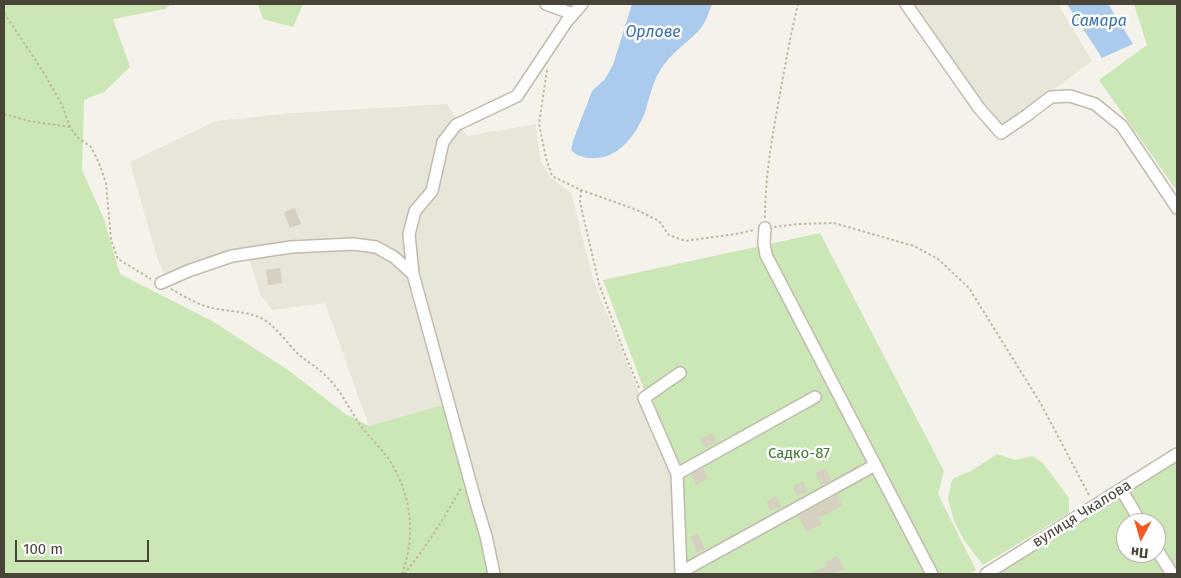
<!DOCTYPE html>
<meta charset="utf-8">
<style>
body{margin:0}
#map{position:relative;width:1181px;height:578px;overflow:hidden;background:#f4f2ea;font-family:"Fira Sans",sans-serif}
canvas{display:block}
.frame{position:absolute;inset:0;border:5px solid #484438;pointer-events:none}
.north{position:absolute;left:1116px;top:513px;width:50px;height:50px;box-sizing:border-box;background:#fff;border:1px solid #b6b4af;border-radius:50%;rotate:186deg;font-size:14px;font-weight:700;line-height:20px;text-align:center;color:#484438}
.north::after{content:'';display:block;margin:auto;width:18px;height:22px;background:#f15a25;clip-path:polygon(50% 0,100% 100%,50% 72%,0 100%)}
.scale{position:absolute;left:15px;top:540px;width:134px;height:22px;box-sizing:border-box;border:2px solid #484438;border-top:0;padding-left:6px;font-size:15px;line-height:18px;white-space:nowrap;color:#484438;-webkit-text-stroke:4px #fff;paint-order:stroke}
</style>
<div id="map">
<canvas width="1181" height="578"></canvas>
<div class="frame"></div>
<div class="north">Пн</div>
<div class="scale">100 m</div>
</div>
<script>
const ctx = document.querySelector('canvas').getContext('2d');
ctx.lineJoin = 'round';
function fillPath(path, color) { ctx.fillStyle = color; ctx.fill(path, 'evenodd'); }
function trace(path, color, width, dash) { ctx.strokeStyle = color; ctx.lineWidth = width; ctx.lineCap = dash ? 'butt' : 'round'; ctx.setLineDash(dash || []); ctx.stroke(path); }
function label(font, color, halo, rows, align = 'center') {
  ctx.font = font + ' "Fira Sans",sans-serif'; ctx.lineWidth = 5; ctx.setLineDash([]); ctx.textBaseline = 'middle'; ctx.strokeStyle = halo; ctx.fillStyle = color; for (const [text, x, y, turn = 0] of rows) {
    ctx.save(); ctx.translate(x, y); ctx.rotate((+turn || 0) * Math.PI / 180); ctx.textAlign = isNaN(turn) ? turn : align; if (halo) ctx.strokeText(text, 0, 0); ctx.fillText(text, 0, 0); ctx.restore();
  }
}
const residential = new Path2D(`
 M913,4H1058L1092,61L1001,129Z
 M447,104L467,136L536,124L540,160L550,177L571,193L594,282L670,469L675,574H501L453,402L369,426L325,303L272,310L260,294L246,249L165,275L158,260L130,162L216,121L294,113Z`);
const green = new Path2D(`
 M4,4H172L165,9L113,19L130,67L104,92L84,100L82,170L104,219L120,274L212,321L288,370L344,413L369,426L453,402L501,574H4Z
 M258,4H303L293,27L263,19Z
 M1134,4H1177V191L1099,80L1147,45Z
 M820,233L944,471L938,494L976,570L970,574H684L680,476L645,392L603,280Z
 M997,454L1015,460L1033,456L1043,463L1069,498V513L983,565L964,540L954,521L948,499L951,483L954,478L971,471Z
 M1177,460V574H998L1071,526ZM1126,523H1156V553H1126Z`);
const water = new Path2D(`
 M632,4H712C709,12 706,21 701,28C689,42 673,51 663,66C652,81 650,98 644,115C642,120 639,124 637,129C627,144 615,157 596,158C588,159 576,156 571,150L573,141L592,91L605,79L613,65Z
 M1067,4H1108L1133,44L1102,58Z`);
const building = new Path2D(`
 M295,208L301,224L290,228L284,212Z
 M280,268L282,283L268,285L266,270Z
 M712,433L717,442L705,448L700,439Z
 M703,468L708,478L696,485L691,475Z
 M825,468L831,480L821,485L815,473Z
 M803,481L808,492L797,496L793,486Z
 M837,495L843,506L819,518L822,524L806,532L798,516Z
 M776,496L781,507L770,511L766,501Z
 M698,534L705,549L697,553L690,537Z
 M837,556L844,569L834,574H810L827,565L825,563Z`);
const path = new Path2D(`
 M4,13L44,73L62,105L70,127L77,137L91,147L99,163L106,183L111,240L118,259L151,279
 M547,70L539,124L546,158L552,176L581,190L637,210L659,221L669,235L685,241L736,234L754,230
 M4,114L29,121L70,127
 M581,190L580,202L599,284L624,352L640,390
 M765,218C765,180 771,143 778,105C784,71 790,37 798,4
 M774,227L798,224L834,223L914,246L938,259L969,288L1041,404L1090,497
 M171,289C182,295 193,302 205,306C223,312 244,310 261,318C274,324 288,344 299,355C308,362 318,368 326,376C341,390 349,409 361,426C370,438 382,449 390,461C412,496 416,536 402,574
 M404,574C426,548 444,518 461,488`);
const minor = new Path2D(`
 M546,4L573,14
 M906,4L979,108L1001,133L1026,116L1051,97L1070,96L1095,104L1122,126L1177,208
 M765,228L764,243L766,255L932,574
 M161,283L188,271L232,256L291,247L353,244L376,247L394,257L413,274
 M677,474L644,398L680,373
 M1121,489L1141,523
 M1156,548L1172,574
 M681,572L677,474L815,397
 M494,574L486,536L476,503L413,274L409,234L415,211L432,191L443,142L456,125L517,96L567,21L582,4
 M681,574V572L875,465
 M986,574L1177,454`);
const parkNames = [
 ["Садко-87",799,454]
];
const streetNames = [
 ["вулиця Чкалова",1082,514,-32]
];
const waterNames = [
 ["Самара",1099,22],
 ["Орлове",653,33]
];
fillPath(residential, '#e8e5d9');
fillPath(green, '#cbe7b5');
fillPath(water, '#aacbee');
fillPath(building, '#d6d0c0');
trace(minor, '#c0bbad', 14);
trace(path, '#c1b99f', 2, [2.5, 2.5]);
trace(minor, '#fff', 11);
label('15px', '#41782d', '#fff', parkNames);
label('15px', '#484438', '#fff', streetNames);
label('italic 16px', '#356fb0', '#fff', waterNames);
</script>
